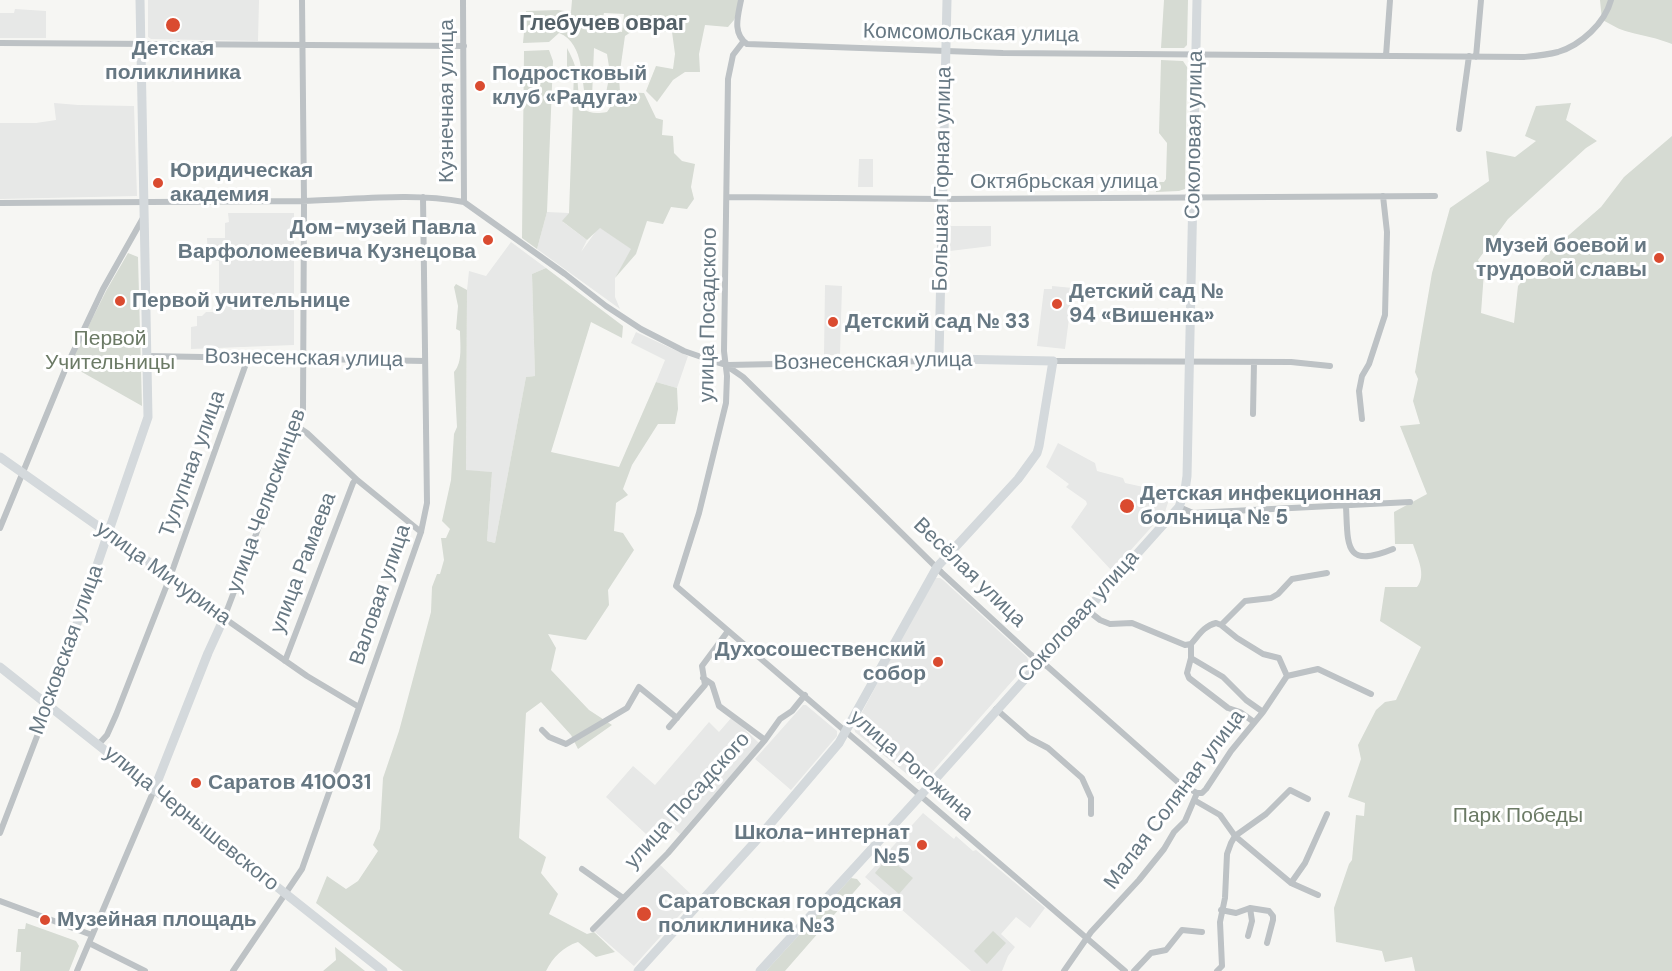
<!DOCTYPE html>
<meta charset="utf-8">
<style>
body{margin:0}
canvas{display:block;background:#f6f6f3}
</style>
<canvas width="1672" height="971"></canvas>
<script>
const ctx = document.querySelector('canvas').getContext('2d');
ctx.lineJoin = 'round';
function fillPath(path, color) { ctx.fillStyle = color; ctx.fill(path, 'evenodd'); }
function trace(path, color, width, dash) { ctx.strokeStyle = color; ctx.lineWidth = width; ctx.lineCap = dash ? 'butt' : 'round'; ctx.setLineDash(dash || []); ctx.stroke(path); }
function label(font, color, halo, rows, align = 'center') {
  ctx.font = font + ' "DM Sans",sans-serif'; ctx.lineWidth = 6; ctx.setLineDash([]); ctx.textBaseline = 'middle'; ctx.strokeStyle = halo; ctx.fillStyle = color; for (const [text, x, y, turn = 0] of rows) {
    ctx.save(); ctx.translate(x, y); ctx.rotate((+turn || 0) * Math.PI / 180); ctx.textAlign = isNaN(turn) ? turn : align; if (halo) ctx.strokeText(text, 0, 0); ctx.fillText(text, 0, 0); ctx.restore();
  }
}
const built = new Path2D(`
 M148,0H259L258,41L151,39L148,37Z
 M15,9L46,11V38H0V13H14Z
 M54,103L78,105L134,106L137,196L0,199V123H36L56,120Z
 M859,159H873V187H858Z
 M547,212L569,213L563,222L587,240L581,252L599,227L632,249L615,278V297L620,309L537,249Z
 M228,213H294V345L191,349V327L197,326V316H202L206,312H219V261L208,260L207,238H225V223L229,222Z
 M950,226H991V246L950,251Z
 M511,242L546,268L532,274L535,376L526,377L495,543L487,541L492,472L466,471L467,290L469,271L486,276Z
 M825,285L842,286L840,355H824Z
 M1052,286L1073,288L1065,349L1037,346L1044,289H1052Z
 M636,332L688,356L677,388L656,382L665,360L631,343Z
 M1058,443L1095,463L1097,471L1123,478L1125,483L1171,493L1165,512L1112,571L1071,527L1087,504L1086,501L1066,487L1069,484L1046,467Z
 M934,578H940L943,580L1027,657L1029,662L926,779L918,783L855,732L854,727Z
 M803,705H806L837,731V736L791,790L755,759Z
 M732,717L759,743L680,834L662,818L646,834L606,797L633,766L655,785L709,722L719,732Z
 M923,813L954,839L956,836L973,851L976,850L1045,908L1030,928L1016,917L1001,934L1015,947L1008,956L1002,971H971L865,877Z
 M656,861L695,898L634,966L594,931Z`);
const green = new Path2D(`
 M572,0H744L734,20L728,27L705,25L699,54L700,72H685L673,80L657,102L646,91L656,66L673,69L675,54L672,32L634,30L625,36L619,78L620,92L644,93L656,118L663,120L662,135L673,136L674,153L682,161L695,164L691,187L694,199L687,209L671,207L663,224L647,221L636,254L615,278L631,249L600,228L587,240L562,221L569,213L574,72L567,71V48C571,56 575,63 576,71C581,96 573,118 607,112L611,106L605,103L604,106L587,105C580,82 586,44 559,33L549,42L523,43L526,11L558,10L571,12ZM604,13L624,14L622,32L600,30ZM594,48L607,54L610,73L604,103L592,98Z
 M1164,0H1188L1187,45L1184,48H1161Z
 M1600,0H1672V44C1657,38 1644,36 1629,32C1619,30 1611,24 1602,20Z
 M549,50L553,61L547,212L537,249L522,238L524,51Z
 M1161,60L1183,61L1187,67L1185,189L1179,191L1156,192L1155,184L1157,182H1164L1166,179L1167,143L1159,133Z
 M1571,103L1566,120L1597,141L1586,148L1508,219L1478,260L1484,272L1481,313L1514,323L1518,286L1546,255L1601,207L1624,177L1672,136V971H1415L1412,957L1385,962L1382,951L1336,942L1334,908L1349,864L1352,860L1356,815L1364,816L1365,803L1348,797L1361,759L1358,745L1376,710L1385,702L1396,700L1421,647L1380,621L1385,587H1417C1427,575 1417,557 1413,544H1395L1394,512L1427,494L1400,426L1420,424L1413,401L1418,379L1415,372L1432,273L1450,208L1489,181L1486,151L1515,157L1536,141L1525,136L1536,106Z
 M128,253L138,257L142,406L73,367L76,362L73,357L106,291Z
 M546,268L623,326L622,338L591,322L551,452L619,467L656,382L677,388L678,409L675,424H658L632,465L623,489L628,495L616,503L614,531L623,533L634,550L608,590L609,605L586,640L548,634L556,648L551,670L589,710L612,725L578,749L571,735L541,702L526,713L519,838L546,857L541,873L558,894L549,914L587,934L594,932L615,952L596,957L578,942C563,947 553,957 546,971H403L316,903L327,876L346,889L358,881L378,851L373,845L380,829L383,778L399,731L417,664L431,612L432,587L437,574H440L444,560L441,538H446L450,529L442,521L451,480L454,434L457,427L454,372C463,362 460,344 460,331L456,329L458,306L454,287L456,284L467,290L466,470L492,472L487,541L495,543L526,377L535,376L532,274Z
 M888,857L913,878L899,894L875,873Z
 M851,878L857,879L861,884L785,971H766Z
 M26,923L76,941L79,946L69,971H20L21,952H16L18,929H25Z
 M993,931L1006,943L987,964L974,951Z
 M335,947L365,971H323L336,960Z`);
const minor = new Path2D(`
 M302,0L304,201L303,411L224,618L307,676L359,707
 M463,0L464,202
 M741,0C738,16 732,33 747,44L1003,53L1524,57C1535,56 1547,55 1558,52C1581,45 1605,23 1611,0
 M743,42L733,55L728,79L724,351L727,376L726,403L699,513L676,586L1125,971
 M0,43L464,46
 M1386,56L1390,0
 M1476,57L1481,0
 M1459,129L1469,56
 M728,197L942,199L1435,196
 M0,203C100,203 200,202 301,201C355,200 410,192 464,202L565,274L606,306L641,329L684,351L713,361L727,365L930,361L939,357
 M147,356L425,361
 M1053,361L1291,362L1330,366
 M727,366L743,377L942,573L1030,654L1048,667L1179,783L1197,793
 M1253,414L1254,362
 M1362,419L1359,391L1362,376L1369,364L1385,315L1387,232L1383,196
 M298,427L307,433L356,479L421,532
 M1346,506C1348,546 1344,569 1393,549
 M1179,507L1193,513L1410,502
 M0,528L67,365L103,289L143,218
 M1087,610L1100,620L1110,624L1132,623L1185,645L1191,644
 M1221,625L1237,638L1263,654L1279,658L1287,676
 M1191,644C1199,635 1204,626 1216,623L1221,625L1245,601L1271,598L1278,594L1292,579L1327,573
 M1191,644V658L1187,673L1189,678L1228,708L1240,712L1254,722
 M1191,658L1223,677L1246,700L1263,712
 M285,661L353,483L356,479
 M1287,676L1318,669L1371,694
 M703,678L712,684L719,706L765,740
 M996,709L1029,738L1048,748L1082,778L1091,798V814
 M669,727L705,685L702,666L728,631
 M542,730L549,737L566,744L627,708L639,687L677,718
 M98,745L107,735L116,715L170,577L248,358
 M1197,793H1202L1206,789L1231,751L1263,712L1287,676
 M1194,800L1220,815L1235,836L1291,883L1318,895
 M0,833L49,705
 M582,869L623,898
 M1291,883L1305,863L1327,814
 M0,901L92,935
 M1221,910L1236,913L1250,908L1269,911L1273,916V920L1267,943
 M593,929L668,853L765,740L780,719L792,711L805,695
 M1248,936L1252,921L1250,908
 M89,943L145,971
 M77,971L154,790
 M233,971L302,869L421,532L427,503L423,197
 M1064,971L1091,932L1139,880L1164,849L1174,832L1185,821L1197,793
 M1134,971L1151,953L1166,950L1182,930L1202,932
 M1217,971L1222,966L1220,922L1225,898L1227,854L1231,843L1235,836L1266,814L1290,790L1308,799`);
const secondary = new Path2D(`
 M49,705L148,417L140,0`);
const primary = new Path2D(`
 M0,457L170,577L224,618L208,653L154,790
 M0,667L383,971
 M638,971L754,843L839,743L937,567L1018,479L1037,453L1039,446L1053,361L951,359L939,357L947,0
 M760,971L921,795L1179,507L1185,490L1187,476L1197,0`);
const markers = [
 [173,25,8,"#da4b30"],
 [480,86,6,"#da4b30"],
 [158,183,6,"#da4b30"],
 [488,240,6,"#da4b30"],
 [1659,258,6,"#da4b30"],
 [120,301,6,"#da4b30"],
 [1057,304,6,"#da4b30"],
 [833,322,6,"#da4b30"],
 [1127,506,8,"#da4b30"],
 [938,662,6,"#da4b30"],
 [196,783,6,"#da4b30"],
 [922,845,6,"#da4b30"],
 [644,914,8,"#da4b30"],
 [45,920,6,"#da4b30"]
];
const streetNames = [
 ["Комсомольская улица",971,34,1],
 ["Кузнечная улица",447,101,-90],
 ["Соколовая улица",1195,135,-89],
 ["Большая Горная улица",943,179,-89],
 ["Октябрьская улица",1064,182],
 ["улица Посадского",709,315,-89],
 ["Вознесенская улица",304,359,1],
 ["Вознесенская улица",873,362,-1],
 ["Тулупная улица",193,464,-70],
 ["улица Челюскинцев",267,501,-70],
 ["улица Рамаева",304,563,-69],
 ["Весёлая улица",969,573,44],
 ["улица Мичурина",163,574,36],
 ["Валовая улица",381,595,-71],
 ["Соколовая улица",1079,617,-48],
 ["Московская улица",67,650,-70],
 ["улица Рогожина",911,766,41],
 ["Малая Соляная улица",1175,800,-53],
 ["улица Посадского",688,801,-48],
 ["улица Чернышевского",191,819,39]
];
const poiNames = [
 ["Детская",173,49,"center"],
 ["поликлиника",173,73,"center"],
 ["Подростковый",492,74],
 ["клуб «Радуга»",492,98],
 ["Юридическая",170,171],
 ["академия",170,195],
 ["Дом-музей Павла",476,228,"right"],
 ["Варфоломеевича Кузнецова",476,252,"right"],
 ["Музей боевой и",1647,246,"right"],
 ["трудовой славы",1647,270,"right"],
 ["Детский сад №",1069,292],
 ["94 «Вишенка»",1069,316],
 ["Первой учительнице",132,301],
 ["Детский сад № 33",845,322],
 ["Детская инфекционная",1140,494],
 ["больница № 5",1140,518],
 ["Духосошественский",926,650,"right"],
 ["собор",926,674,"right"],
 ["Саратов 410031",208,783],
 ["Школа-интернат",910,833,"right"],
 ["№5",910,857,"right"],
 ["Саратовская городская",658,902],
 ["поликлиника №3",658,926],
 ["Музейная площадь",57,920]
];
const parkNames = [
 ["Первой",110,339],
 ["Учительницы",110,363],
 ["Парк Победы",1518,816]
];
const neighbourhoodNames = [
 ["Глебучев овраг",603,24]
];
fillPath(built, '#e7e8e7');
fillPath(green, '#d6dbd3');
trace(minor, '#bdc2c5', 6);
trace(secondary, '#d4d9dc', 9);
trace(primary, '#d4d9dc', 9);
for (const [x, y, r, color] of markers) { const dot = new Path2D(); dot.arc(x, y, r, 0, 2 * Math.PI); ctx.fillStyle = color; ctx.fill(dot); trace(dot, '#fff', 2); }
label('21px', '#677883', '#fff', streetNames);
label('bold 21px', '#677883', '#fff', poiNames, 'left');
label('21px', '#6b7a65', '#fff', parkNames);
label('bold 22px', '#546168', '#fff', neighbourhoodNames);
</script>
